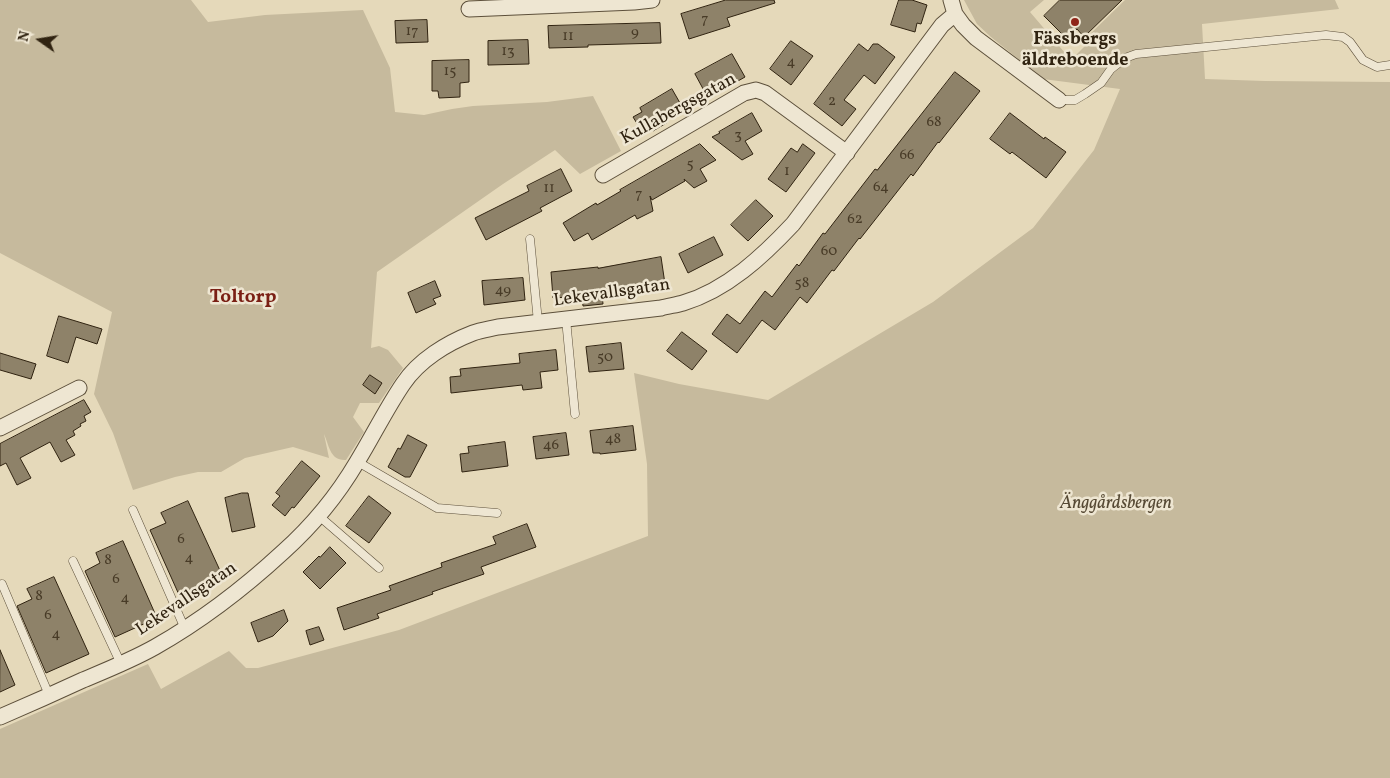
<!DOCTYPE html>
<meta charset="utf-8">
<style>
body{margin:0}
#map{position:relative;width:1390px;height:778px;overflow:hidden;background:#e5d9ba;font-family:Vollkorn,serif}
canvas{display:block}
.north{position:absolute;left:15px;top:15px;width:50px;height:50px;-webkit-text-stroke:4px #eee6d2;paint-order:stroke;rotate:283deg;font-size:14px;font-weight:700;line-height:20px;text-align:center;color:#302311}
.north::after{content:'';display:block;margin:auto;width:18px;height:22px;background:#302311;clip-path:polygon(50% 0,100% 100%,50% 72%,0 100%)}
</style>
<div id="map">
<canvas width="1390" height="778"></canvas>
<div class="north">N</div>
</div>
<script>
const ctx = document.querySelector('canvas').getContext('2d');
ctx.lineJoin = 'round';
function fillPath(path, color) { ctx.fillStyle = color; ctx.fill(path, 'evenodd'); }
function trace(path, color, width, dash) { ctx.strokeStyle = color; ctx.lineWidth = width; ctx.lineCap = dash ? 'butt' : 'round'; ctx.setLineDash(dash || []); ctx.stroke(path); }
function label(font, color, halo, rows, align = 'center') {
  ctx.font = font + ' Vollkorn,serif'; ctx.lineWidth = 5; ctx.setLineDash([]); ctx.textBaseline = 'middle'; ctx.strokeStyle = halo; ctx.fillStyle = color; for (const [text, x, y, turn = 0] of rows) {
    ctx.save(); ctx.translate(x, y); ctx.rotate((+turn || 0) * Math.PI / 180); ctx.textAlign = isNaN(turn) ? turn : align; if (halo) ctx.strokeText(text, 0, 0); ctx.fillText(text, 0, 0); ctx.restore();
  }
}
const green = new Path2D(`
 M0,0H191L208,22L265,15L363,10L390,68L395,112L424,115L452,109L473,106L547,102L593,96L621,151L580,174L555,150L503,184L377,272L371,348L379,346L388,350L403,368L379,403H360L353,417L364,432L346,460C330,461 329,445 324,434L329,458L293,447L245,458L221,472H198L175,477L133,490L113,433L94,394L112,312L0,253Z
 M964,0H1044L1030,12L1071,60L1089,42L1087,37L1125,0H1335L1339,9L1202,24L1205,79L1265,81L1390,82V778H0V729L148,664L161,689L229,651L246,668H258L399,630L648,536L647,464L634,373L679,384L768,400L933,302L1033,228L1094,150L1120,89L1043,79L991,37L977,24Z`);
const building = new Path2D(`
 M726,0H774L775,3L727,18L730,26L689,39L681,14Z
 M899,0H912L927,5L921,24L917,23L915,32L891,25Z
 M1060,0H1122L1084,37L1077,29L1067,39L1044,16Z
 M427,20L428,42L396,43L395,21Z
 M660,23L661,43L588,45V47L549,48L548,26Z
 M528,40L529,64L488,65V41Z
 M791,41L813,56L791,85L770,69Z
 M859,44L868,51L873,44H878L895,57L875,84L864,75L844,100L856,109L842,126L814,104Z
 M732,54L745,77L708,98L695,74Z
 M469,60V82L460,83V97L439,98L438,91H432V61Z
 M955,72L980,91L939,143L938,142L913,176L911,174L860,239L859,238L834,271L832,270L807,303L800,297L775,330L762,320L737,353L712,334L727,314L740,324L765,291L772,297L797,264L799,266L823,233L825,234L875,169L877,170Z
 M672,89L684,110L667,120L668,122L653,131L651,129L643,133L633,117L642,112L640,108Z
 M752,113L762,131L745,141L753,154L742,160L712,137L720,133L719,132Z
 M1010,113L1044,139L1045,137L1066,152L1046,178L1012,152L1010,154L990,139Z
 M700,144L716,160L700,169L707,181L694,188L684,179L685,181L652,200L650,196L653,211L637,219L635,215L592,240L588,233L574,241L563,223L596,203L597,205L621,191L620,190Z
 M803,144L815,153L786,192L768,179L791,148L797,152Z
 M561,169L572,191L540,208L542,211L486,240L475,218L529,191L527,186Z
 M756,200L773,216L748,241L731,225Z
 M714,237L723,255L688,273L679,254Z
 M661,257L665,284L629,290L628,288L602,294L603,304L583,306L582,296L553,298L551,272L598,267V268Z
 M523,278L525,300L484,305L482,281Z
 M435,281L441,296L433,299L436,304L416,313L408,293Z
 M59,316L102,329L97,344L76,337L68,363L47,356Z
 M682,332L707,351L692,370L667,351Z
 M621,343L624,369L589,372L586,347Z
 M556,350L558,370L540,372L542,388L523,390L522,385L451,393L450,377L461,376L460,369L520,363L519,354Z
 M0,353L36,364L31,379L0,370Z
 M370,375L382,383L375,394L363,385Z
 M84,400L91,412L84,416L86,421L80,424L81,426L73,431L75,435L66,440L75,455L61,462L50,442L20,458L31,478L17,485L6,463L0,466V444Z
 M633,426L636,450L600,454V453H593L590,431Z
 M566,433L569,455L536,459L533,437Z
 M408,435L427,445L410,477H405L388,467L398,448L400,449Z
 M505,442L508,466L462,472L460,454L469,453L468,447Z
 M302,461L320,476L294,508L292,507L285,516L272,505L280,496L276,493Z
 M242,493H248L255,527L232,532L225,498Z
 M369,496L391,513L369,543L346,526Z
 M188,501L223,577L180,597L150,530L166,523L161,513Z
 M527,524L536,547L481,567L484,574L432,592L433,594L377,614L379,618L344,630L337,608L391,590L389,586L442,567L441,563L496,544L493,537Z
 M123,541L157,618L115,637L85,571L100,563L96,553Z
 M330,547L346,563L320,589L303,572L319,556L320,557Z
 M54,577L89,654L46,673L17,606L32,599L27,589Z
 M284,610L288,621L273,636L258,642L251,623Z
 M319,627L324,640L310,645L306,631Z
 M0,650L15,685L0,692Z`);
const service = new Path2D(`
 M1059,100H1075L1085,94L1101,83L1111,69L1125,58L1136,54L1326,35L1343,37L1350,42L1363,60L1377,67L1390,65
 M530,239L538,322
 M566,319L575,414
 M358,462L437,508L497,513
 M133,510L185,629
 M319,516L379,568
 M73,561L121,664
 M2,584L49,695`);
const minor = new Path2D(`
 M951,0L955,14L963,25L976,38L1059,100
 M469,9L634,2L652,0
 M603,175L744,93L756,90L765,93L847,153
 M0,428L79,388
 M0,717C28,705 55,693 83,680C107,670 132,660 155,647C201,621 244,588 283,552C312,526 337,496 357,462C373,436 386,409 403,384C419,360 447,343 473,333C481,330 490,329 498,327L661,308C668,306 676,305 683,303C727,290 763,256 793,224L942,25L955,14`);
const markers = [
 [1075,22,5,"#8f2418"]
];
const numberNames = [
 ["7",705,20],
 ["17",412,32],
 ["9",635,33],
 ["11",568,37],
 ["13",508,52],
 ["4",791,63],
 ["15",450,72],
 ["2",832,102],
 ["68",934,123],
 ["3",738,136],
 ["66",907,156],
 ["5",690,165],
 ["1",787,172],
 ["64",881,188],
 ["11",549,189],
 ["7",639,195],
 ["62",855,220],
 ["60",829,252],
 ["58",802,284],
 ["49",503,291],
 ["50",605,358],
 ["48",613,440],
 ["46",551,446],
 ["6",181,540],
 ["4",189,559],
 ["8",108,561],
 ["6",116,580],
 ["8",39,597],
 ["4",125,599],
 ["6",48,616],
 ["4",56,635]
];
const poiNames = [
 ["Fässbergs",1075,41],
 ["äldreboende",1075,62]
];
const streetNames = [
 ["Kullabergsgatan",679,110,-29],
 ["Lekevallsgatan",612,294,-8],
 ["Lekevallsgatan",187,600,-34]
];
const parkNames = [
 ["Änggårdsbergen",1116,505]
];
const neighbourhoodNames = [
 ["Toltorp",243,299]
];
fillPath(green, '#c6ba9d');
fillPath(building, '#8e8269');
trace(building, '#302311', 1);
trace(service, '#5d503b', 9);
trace(minor, '#5d503b', 17);
trace(service, '#eee6d2', 8);
trace(minor, '#eee6d2', 15);
for (const [x, y, r, color] of markers) { const dot = new Path2D(); dot.arc(x, y, r, 0, 2 * Math.PI); ctx.fillStyle = color; ctx.fill(dot); trace(dot, '#eee6d2', 2); }
label('15px', '#483b27', null, numberNames);
label('bold 18px', '#302311', '#eee6d2', poiNames);
label('18px', '#302311', '#eee6d2', streetNames);
label('italic 18px', '#564934', '#eee6d2', parkNames);
label('bold 19px', '#7a1f14', '#eee6d2', neighbourhoodNames);
</script>
